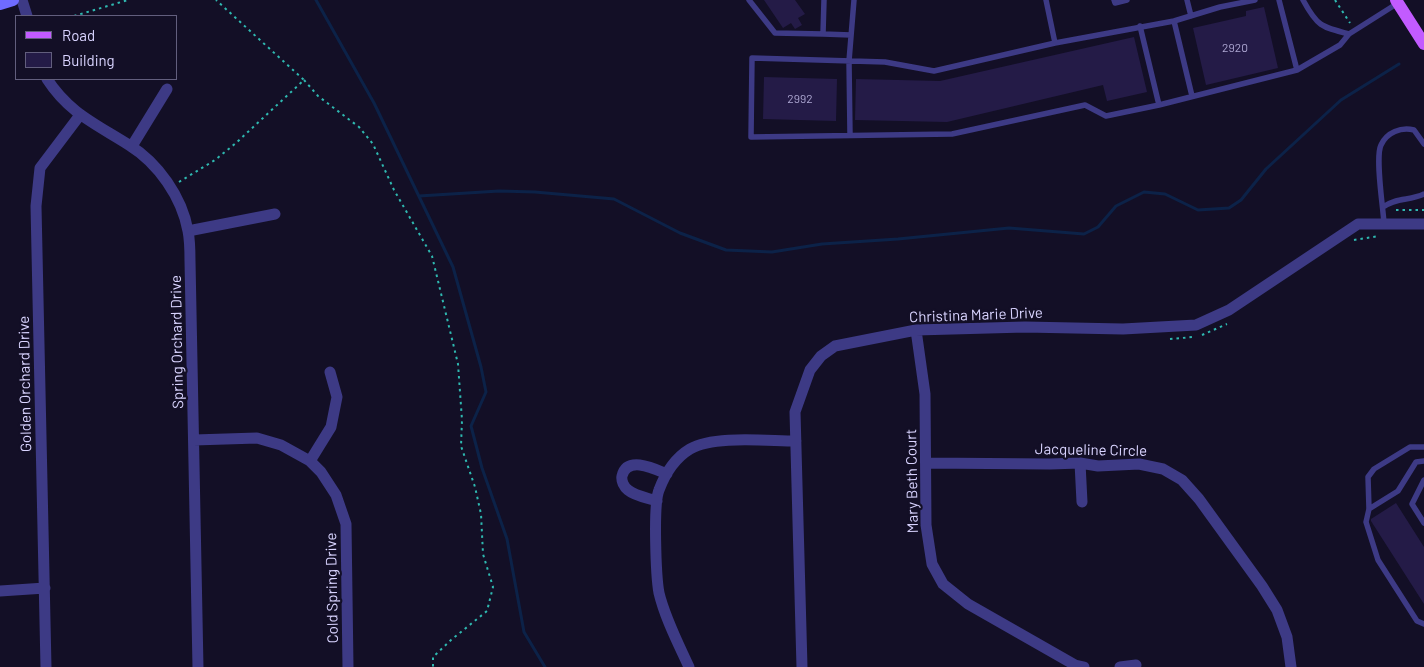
<!DOCTYPE html>
<style>
body{margin:0}
#map{position:relative;width:1424px;height:667px;overflow:hidden;background:#130f26;font-family:Barlow,sans-serif}
canvas{display:block}
.legend{position:absolute;left:15px;top:15px;width:162px;height:65px;box-sizing:border-box;background:#130f26;border:1px solid #625e7d;margin:0;padding:6px 9px;list-style:none;font-size:15px;color:#d9d4ff}
.legend li{display:flex;align-items:center;gap:10px;height:25px}
.legend b{width:25px;border:1px solid #625e7d}
</style>
<div id="map">
<canvas width="1424" height="667"></canvas>
<ul class="legend">
<li><b style="height:6px;background:#c25bff"></b>Road</li>
<li><b style="height:14px;background:#241b47"></b>Building</li>
</ul>
</div>
<script>
const ctx = document.querySelector('canvas').getContext('2d');
ctx.lineJoin = 'round';
function trace(path, color, width, dash) { ctx.strokeStyle = color; ctx.lineWidth = width; ctx.lineCap = dash ? 'butt' : 'round'; ctx.setLineDash(dash || []); ctx.stroke(path); }
function fillPath(path, color) { ctx.fillStyle = color; ctx.fill(path, 'evenodd'); }
function label(font, color, halo, rows, align = 'center') {
  ctx.font = font + ' Barlow,sans-serif'; ctx.lineWidth = 4.5; ctx.setLineDash([]); ctx.textBaseline = 'middle'; ctx.strokeStyle = halo; ctx.fillStyle = color; for (const [text, x, y, turn = 0] of rows) {
    ctx.save(); ctx.translate(x, y); ctx.rotate((+turn || 0) * Math.PI / 180); ctx.textAlign = isNaN(turn) ? turn : align; if (halo) ctx.strokeText(text, 0, 0); ctx.fillText(text, 0, 0); ctx.restore();
  }
}
const stream = new Path2D(`
 M316,0L374,103L453,267L481,367L486,392L471,426L482,468L507,539L524,632L545,667
 M419,196L499,191L535,192L614,199L680,233L726,250L772,252L822,244L898,239L1009,228L1084,234L1098,227L1116,206L1144,192L1165,194L1198,210L1229,208L1241,200L1266,169L1341,100L1399,64`);
const building = new Path2D(`
 M764,0H795L805,14L798,18L802,25L795,29L791,23L783,28Z
 M1264,7L1278,68L1206,85L1193,28L1246,16V11Z
 M1134,37L1147,92L1107,101L1103,85L947,122L855,120L856,79L940,81Z
 M764,77L837,79L836,121L763,119Z
 M1396,503L1424,547V604L1371,521V519Z`);
const path = new Path2D(`
 M1335,0L1350,23
 M74,16L128,0
 M304,80L318,96L359,127L373,144L394,190L432,256L458,364L462,420L461,446L475,487L481,514L483,554L493,587L487,611L451,640L433,657V667
 M179,182L215,160L236,143L304,80L216,0
 M1396,210H1424
 M1354,240L1379,236
 M1202,335L1227,324
 M1170,339L1193,337`);
const lane = new Path2D(`
 M749,0L775,33L823,34
 M824,0L823,34L851,35
 M1046,0L1055,43
 M1114,0L1115,3L1127,0
 M1187,0L1191,16
 M1255,0L1220,7L1174,21L1055,43L934,71L885,62L752,58L751,137L952,134L1085,105L1106,116L1159,105L1297,70L1340,45L1349,34L1398,3
 M1279,0L1297,70
 M1303,0C1317,26 1321,27 1349,34
 M1174,21L1192,96
 M1140,26L1159,105
 M850,134L849,61L854,0
 M1383,207C1397,197 1410,201 1424,194
 M1384,223C1383,207 1375,157 1381,145C1387,132 1401,127 1414,130L1424,144
 M1424,447H1410L1374,469L1368,477L1369,509L1366,522L1378,560L1417,621L1424,624
 M1424,480L1412,504L1424,523
 M1369,509L1398,491L1416,462L1424,461`);
const street = new Path2D(`
 M22,0L27,16
 M47,79C69,113 96,124 129,145C158,163 182,197 188,231C190,241 190,251 190,261L198,667
 M132,146L167,89
 M188,231L275,214
 M916,330L925,394L926,525L932,564L943,584L968,604L1075,665L1084,667
 M194,440L257,438L281,445L310,461L321,472L336,495L346,524L348,667
 M310,461L331,427L337,397L330,372
 M926,463L1050,464L1080,463L1098,466L1139,464L1163,469L1182,480L1199,499L1262,586L1277,610L1287,637L1291,667
 M1080,463L1082,502
 M657,501C648,498 635,496 628,490C624,487 621,481 622,476C627,455 655,469 667,474
 M0,591L45,588
 M46,667L36,206L40,168L80,115
 M689,667C678,643 665,618 659,593C656,577 653,504 659,490C665,474 675,458 690,449C714,435 767,441 796,441
 M802,667L795,412L810,370L821,356L835,346L916,330L1025,327L1123,329L1196,325L1229,310L1358,224H1424
 M1120,667L1136,665`);
const secondary = new Path2D(`
 M0,4L13,0`);
const primary = new Path2D(`
 M1396,0L1424,44`);
const numberNames = [
 ["2920",1235,48],
 ["2992",800,99]
];
const streetNames = [
 ["Christina Marie Drive",976,315,-2],
 ["Spring Orchard Drive",177,342,-91],
 ["Golden Orchard Drive",25,384,-91],
 ["Jacqueline Circle",1091,450,1],
 ["Mary Beth Court",912,481,-91],
 ["Cold Spring Drive",332,588,-91]
];
trace(stream, '#0c2248', 3);
fillPath(building, '#241b47');
trace(path, '#2fb8b0', 2, [2.5, 4]);
trace(lane, '#3d3a85', 5.5);
trace(street, '#3d3a85', 11);
trace(secondary, '#6f6bff', 12);
trace(primary, '#c25bff', 12);
label('12px', '#aca6d1', null, numberNames);
label('15px', '#d9d4ff', '#130f26', streetNames);
</script>
